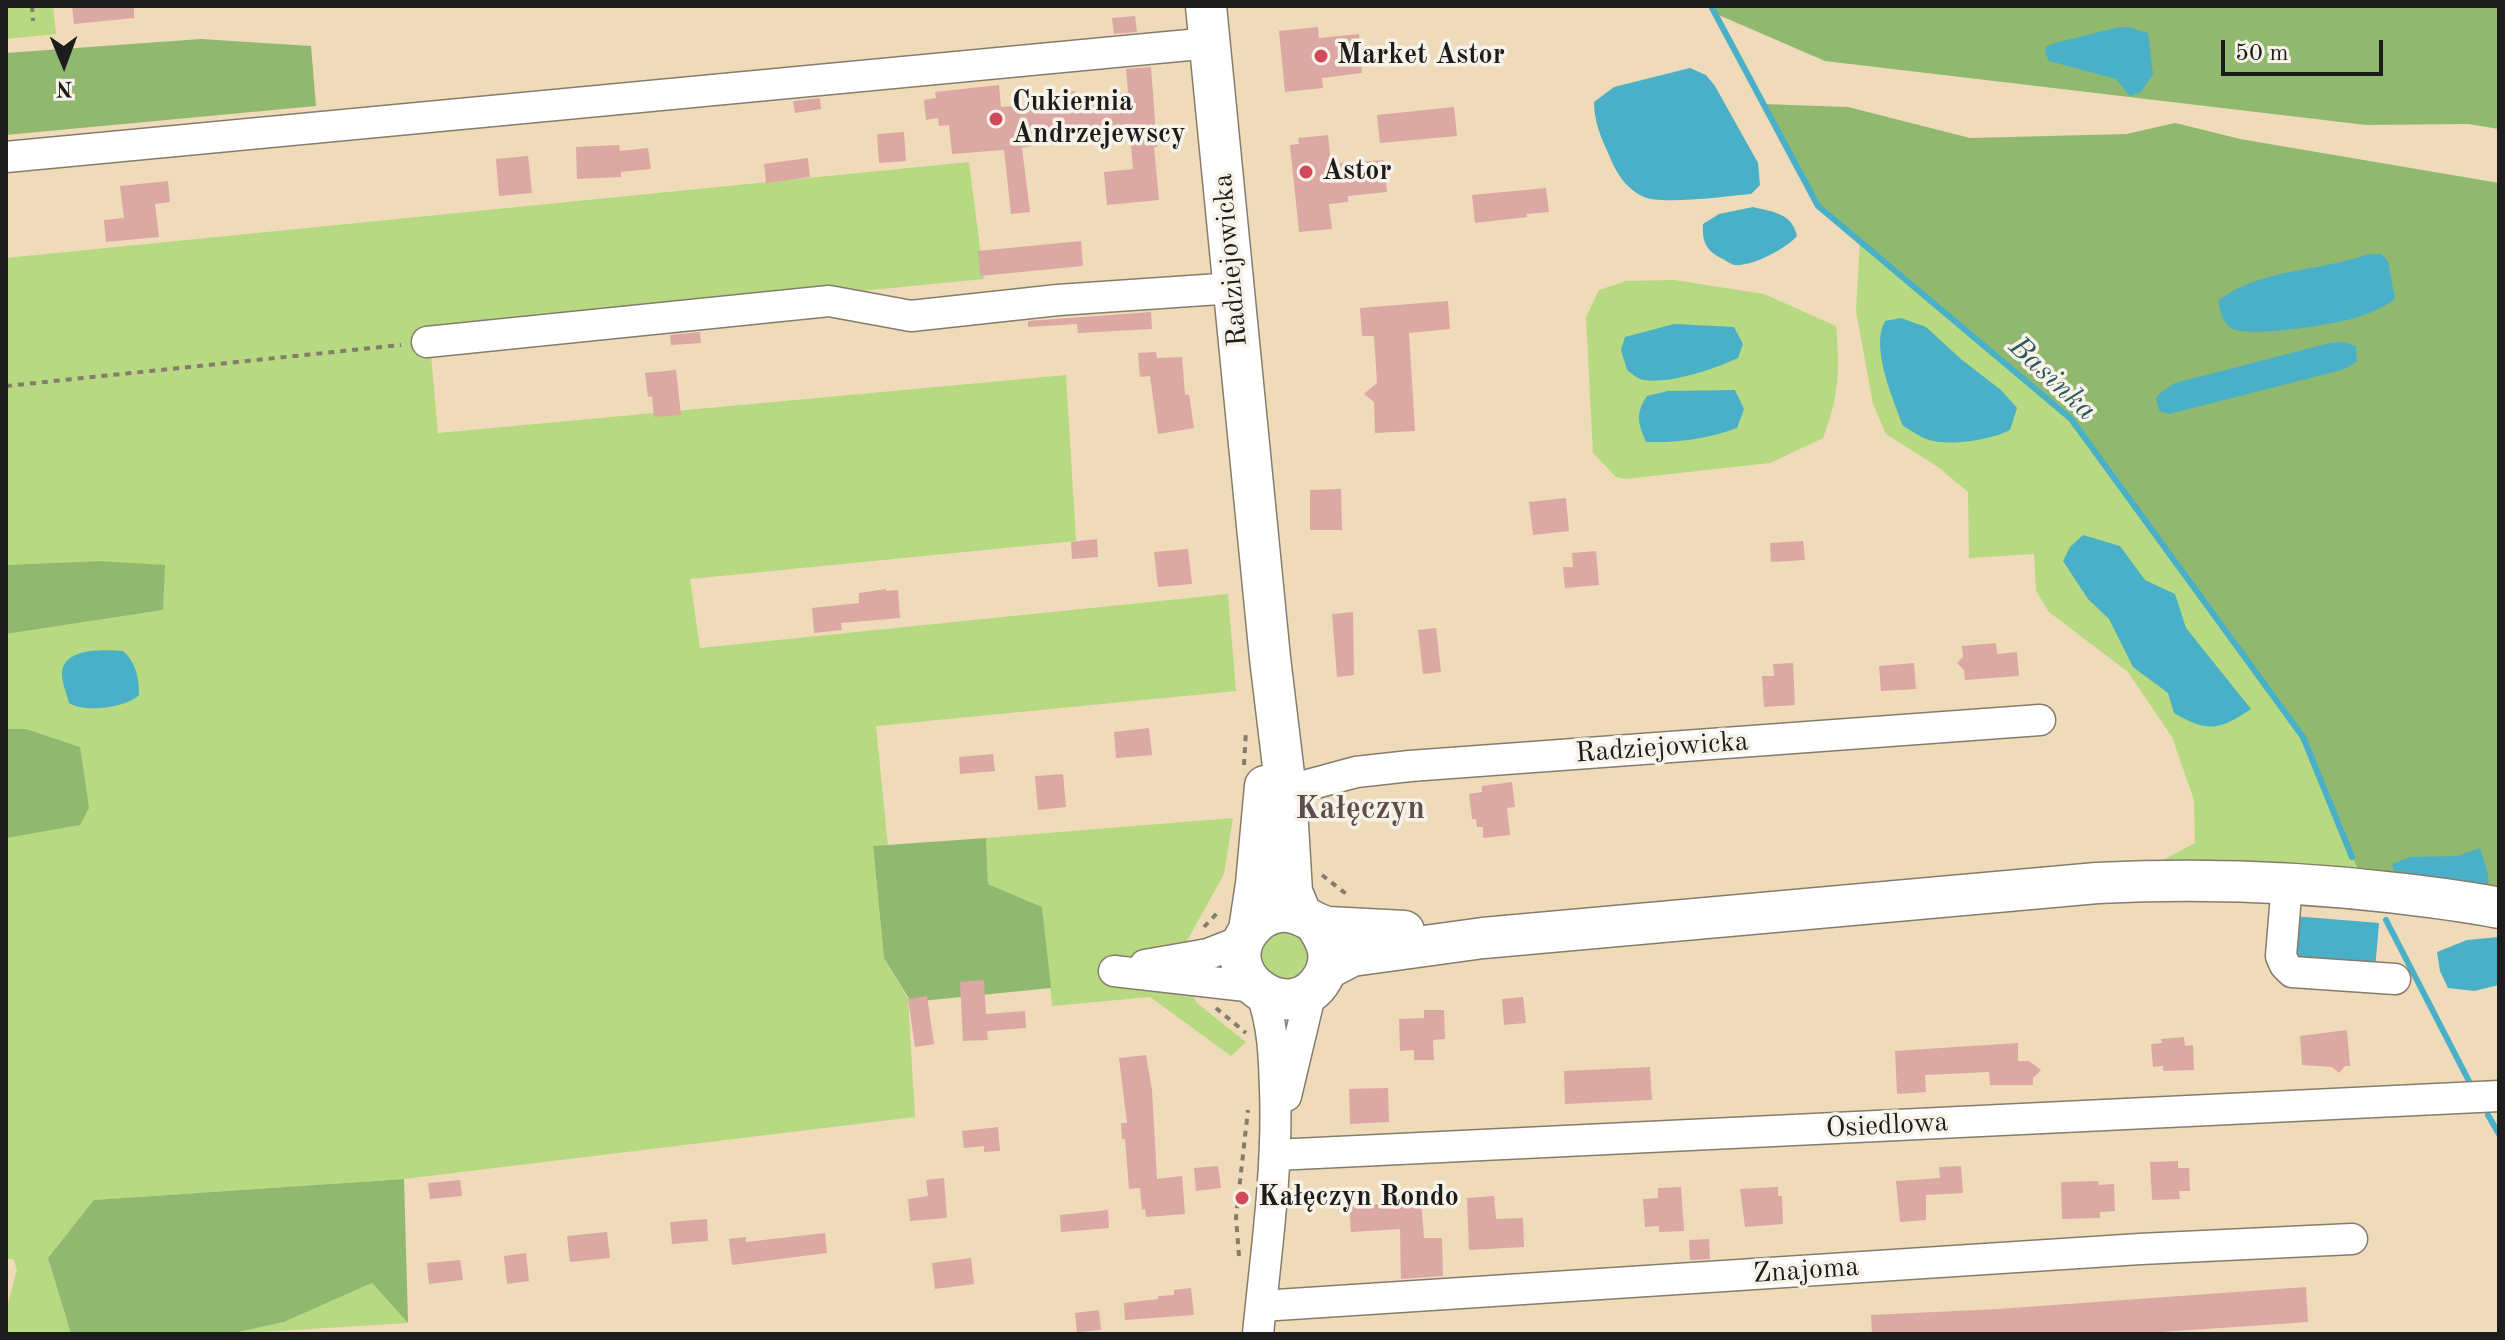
<!DOCTYPE html>
<meta charset="utf-8">
<style>
body{margin:0}
#map{position:relative;width:2505px;height:1340px;overflow:hidden;background:#efdbba;font-family:"Old Standard TT",serif}
canvas{display:block}
.frame{position:absolute;inset:0;border:8px solid #1c1c1c;pointer-events:none}
.north{position:absolute;left:24px;top:24px;width:80px;height:80px;-webkit-text-stroke:6px #f7f3e8;paint-order:stroke;rotate:179deg;font-size:22px;font-weight:700;line-height:32px;text-align:center;color:#1c1c1c}
.north::after{content:'';display:block;margin:auto;width:28px;height:36px;background:#1c1c1c;clip-path:polygon(50% 0,100% 100%,50% 72%,0 100%)}
.scale{position:absolute;left:2221px;top:40px;width:162px;height:36px;box-sizing:border-box;border:4px solid #1c1c1c;border-top:0;padding-left:10px;font-size:24px;line-height:28px;white-space:nowrap;color:#1c1c1c;-webkit-text-stroke:6px #f7f3e8;paint-order:stroke}
</style>
<div id="map">
<canvas width="2505" height="1340"></canvas>
<div class="frame"></div>
<div class="north">N</div>
<div class="scale">50 m</div>
</div>
<script>
const ctx = document.querySelector('canvas').getContext('2d');
ctx.lineJoin = 'round';
function fillPath(path, color) { ctx.fillStyle = color; ctx.fill(path, 'evenodd'); }
function trace(path, color, width, dash) { ctx.strokeStyle = color; ctx.lineWidth = width; ctx.lineCap = dash ? 'butt' : 'round'; ctx.setLineDash(dash || []); ctx.stroke(path); }
function label(font, color, halo, rows, align = 'center') {
  ctx.font = font + ' "Old Standard TT",serif'; ctx.lineWidth = 7; ctx.setLineDash([]); ctx.textBaseline = 'middle'; ctx.strokeStyle = halo; ctx.fillStyle = color; for (const [text, x, y, turn = 0] of rows) {
    ctx.save(); ctx.translate(x, y); ctx.rotate((+turn || 0) * Math.PI / 180); ctx.textAlign = isNaN(turn) ? turn : align; if (halo) ctx.strokeText(text, 0, 0); ctx.fillText(text, 0, 0); ctx.restore();
  }
}
const green = new Path2D(`
 M6,6H53L56,34L6,39Z
 M2175,123L2240,139L2499,904L2288,872L2163,860L2195,843L2194,800L2172,737L2128,672L2049,612L2036,591L2034,554L1969,558L1968,492L1938,467L1886,434L1873,404L1856,311L1860,241L2127,134Z
 M969,162L984,279L429,333L438,433L1066,375L1076,541L690,579L700,648L1228,594L1236,691L876,726L888,847H873L884,958L908,999L915,1117L404,1179L95,1200L48,1258L71,1334H6V1311L17,1269L13,1259H6V634L162,610L98,561L6,565V258Z
 M1674,280L1764,294L1836,326C1840,371 1839,396 1823,438L1770,463L1626,479L1616,477L1593,453L1586,317L1599,290L1626,281Z
 M1233,818L1224,874L1183,948L1189,990L1197,1003L1246,1042L1231,1056L1150,997L1052,1006L1042,907L988,884L986,838Z
 M1292,928L1315,953L1298,983L1264,976L1258,950L1267,934Z
 M372,1283L408,1323L229,1334L284,1322Z`);
const forest = new Path2D(`
 M1711,6H2499V129L2468,124L2366,125L1825,61L1714,13Z
 M201,39L311,46L316,106L6,135V53Z
 M1763,104L1848,107L1970,138L2127,134L2175,123L2240,139L2499,183V904L2364,880L2352,857L2303,737L2071,419L1818,206Z
 M98,561L165,565L163,610L6,634V565Z
 M6,729H26L80,747L89,808L80,825L6,838Z
 M986,838L988,884L1042,907L1051,988L911,1002L884,958L873,846Z
 M404,1179L408,1323L372,1283L284,1322L229,1334H71L48,1258L94,1200Z`);
const water = new Path2D(`
 M2128,27L2148,33L2153,74L2141,92L2130,96L2116,79L2049,61L2045,52L2046,47L2055,43L2115,28Z
 M1690,68L1706,75L1715,86L1758,163L1760,185L1751,194C1729,196 1661,205 1644,197C1626,189 1616,173 1609,155C1601,138 1594,121 1594,102L1614,87Z
 M1753,207C1773,212 1792,213 1797,236C1787,248 1752,267 1734,265C1733,265 1724,260 1723,259C1706,251 1702,242 1703,224L1719,214Z
 M2368,254H2381L2388,261L2395,299C2383,308 2370,313 2355,318C2335,324 2247,339 2231,328C2222,321 2219,310 2219,300C2261,268 2320,272 2368,254Z
 M1901,318L1926,327L1962,360L2001,390L2017,408L2010,430C1991,440 1947,447 1926,439C1918,436 1911,430 1903,426C1893,399 1870,347 1885,321Z
 M1674,324L1734,327L1743,344L1738,358C1715,369 1670,384 1644,380C1638,379 1631,373 1627,370L1621,350L1625,337Z
 M2344,342L2356,346L2357,362L2342,370L2169,414L2159,411L2156,398L2160,393L2175,383L2330,343Z
 M1735,390L1744,409L1737,428C1707,439 1678,443 1646,442C1638,423 1635,414 1647,396L1668,391Z
 M2083,535L2120,546L2145,580L2175,594L2186,628L2251,709C2220,730 2208,733 2174,713L2168,693L2133,667L2109,619L2088,599L2063,561L2070,547Z
 M123,651C136,662 139,678 139,695C126,708 84,713 69,703C67,694 61,681 62,672C65,647 105,650 123,651Z
 M2480,848L2488,874L2489,902L2398,886L2392,864L2410,857L2458,856Z
 M2293,916L2379,923L2375,970L2297,959L2291,946Z
 M2499,937V985L2474,991L2448,988L2440,971L2437,952L2467,940Z`);
const stream = new Path2D(`
 M1711,6L1818,206L2071,419L2303,737L2352,857
 M2386,920L2472,1087
 M2488,1115L2499,1134`);
const building = new Path2D(`
 M72,6H134V18L74,24Z
 M1135,16L1137,32L1114,34L1112,18Z
 M1318,27L1319,38L1359,34L1362,73L1322,78L1323,88L1285,92L1279,31Z
 M1151,67L1157,147H1154L1159,200L1107,205L1104,172L1133,169L1129,124L1036,132L1037,145L1022,148L1030,212L1011,214L1004,150L952,154L949,125L939,126L938,118L926,120L924,100L936,98L935,92L999,85L1001,107L1054,103L1053,93L1075,91L1076,98L1128,92L1126,69Z
 M820,98L821,109L795,113L793,101Z
 M1454,107L1457,136L1380,143L1377,115Z
 M904,132L906,161L879,163L877,134Z
 M1328,135L1331,164L1384,160L1387,192L1348,196V202L1329,204L1332,229L1299,232L1290,145L1299,144L1298,138Z
 M619,145L620,151L648,148L651,169L621,172V177L577,179L576,147Z
 M528,156L532,193L499,196L496,159Z
 M808,158L810,177L766,183L764,164Z
 M168,181L170,202L155,204L159,237L106,242L104,220L124,218L120,186Z
 M1546,188L1549,212L1526,214L1527,217L1475,223L1472,195Z
 M1081,241L1083,266L980,276L978,251Z
 M1448,301L1450,329L1409,333L1415,431L1375,433L1374,402L1364,394L1377,383L1374,336H1362L1360,308Z
 M1151,312L1152,329L1078,333L1077,324L1028,327V321Z
 M700,332L701,343L671,345L670,335Z
 M1156,352L1157,358L1182,357L1185,395L1189,394L1194,428L1158,434L1150,376L1140,377L1138,353Z
 M676,370L681,415L654,417L652,396L648,397L645,373Z
 M1341,489L1342,530H1310V490Z
 M1566,498L1569,531L1533,535L1529,502Z
 M1097,539L1098,557L1072,559L1071,542Z
 M1803,541L1805,560L1771,562L1770,543Z
 M1188,549L1192,584L1158,587L1154,552Z
 M1596,551L1599,585L1565,588L1563,567H1573L1572,553Z
 M886,589V591L898,590L900,618L841,623L842,630L814,633L812,608L859,603V593Z
 M1353,612L1354,675L1337,677L1332,614Z
 M1436,628L1441,672L1423,674L1418,630Z
 M1996,643L1997,654L2017,652L2019,676L1965,680L1964,670L1957,663L1963,657L1962,646Z
 M1793,663L1795,705L1764,707L1762,676H1774L1773,664Z
 M1914,663L1916,689L1881,691L1879,666Z
 M1149,728L1152,755L1116,758L1114,732Z
 M993,754L995,771L960,774L959,757Z
 M1063,774L1066,807L1038,810L1035,776Z
 M1512,782L1515,807L1507,808L1510,835L1483,838V827H1477L1476,819H1472L1469,794L1482,792V786Z
 M984,980L986,1014L1025,1011L1026,1028L987,1031L988,1040L963,1041L960,982Z
 M927,996L934,1044L915,1047L908,999Z
 M1523,997L1526,1023L1504,1025L1502,999Z
 M1424,1010H1444L1445,1039L1433,1040L1434,1060H1414V1050L1400,1051L1399,1019L1424,1018Z
 M2347,1030L2350,1066H2345L2339,1073L2332,1067L2302,1065L2300,1036Z
 M2184,1037L2185,1046L2193,1045L2194,1070L2163,1071V1066L2153,1067L2151,1044L2162,1043L2161,1039Z
 M2018,1043V1061H2029L2041,1070L2033,1078V1085H1990L1989,1072L1925,1075L1926,1092L1897,1094L1895,1051Z
 M1146,1055L1152,1090L1157,1179L1182,1176L1185,1214L1146,1217L1145,1209L1142,1210L1140,1188L1129,1189L1125,1139H1122L1121,1123H1127L1119,1058Z
 M1650,1067L1652,1100L1565,1104L1564,1071Z
 M1388,1088L1389,1122L1350,1124L1349,1089Z
 M998,1127L1000,1151L984,1152V1146L964,1148L962,1131Z
 M2178,1161V1168H2189L2190,1191H2179L2180,1199L2152,1200L2150,1162Z
 M1218,1166L1221,1188L1196,1191L1194,1168Z
 M1961,1166L1963,1193L1926,1195V1220L1900,1222L1896,1181L1940,1178L1939,1167Z
 M944,1178L947,1218L910,1221L908,1199L928,1196L926,1180Z
 M460,1180L462,1196L430,1199L428,1183Z
 M2098,1181L2099,1185L2114,1184L2115,1211L2100,1212V1218L2062,1219L2061,1182Z
 M1681,1187L1684,1231L1659,1232V1226L1645,1227L1643,1199L1658,1198V1188Z
 M1778,1187V1196H1782L1783,1224L1745,1227L1740,1189Z
 M1494,1196L1496,1219L1523,1218L1524,1247L1469,1250L1467,1198Z
 M1421,1201L1424,1238H1442L1443,1276L1401,1279L1400,1229L1351,1232L1349,1206Z
 M1108,1210L1109,1228L1061,1232L1060,1215Z
 M707,1219L708,1241L672,1244L670,1222Z
 M607,1232L610,1258L570,1262L567,1236Z
 M825,1233L827,1253L732,1265L729,1239L746,1237V1242Z
 M1709,1239L1710,1259L1690,1260L1689,1240Z
 M526,1253L529,1281L507,1284L504,1256Z
 M971,1258L974,1284L935,1289L932,1263Z
 M460,1260L463,1280L429,1284L427,1263Z
 M2306,1287L2308,1322L2132,1334H1872L1871,1315L1998,1309Z
 M1191,1288L1194,1315L1125,1320L1124,1303L1158,1299V1296L1174,1295V1290Z
 M1099,1310L1101,1330L1077,1332L1075,1313Z`);
const path = new Path2D(`
 M32,6L33,21
 M6,386L401,345
 M1244,765L1246,730
 M1322,875L1350,897
 M1204,927L1220,910
 M1216,1008L1246,1033
 M1239,1256L1236,1217L1248,1110`);
const minor = new Path2D(`
 M6,157L1210,43
 M427,342L829,301L911,316L1058,300L1234,288
 M1286,791L1356,772L1410,766L2040,720
 M2287,883L2281,956L2285,965L2292,972L2395,979
 M1145,965L1208,954L1244,940
 M1114,971L1255,987
 M1286,1096L1311,991
 M1275,1155L2499,1096
 M1261,1306L2140,1249L2352,1239
 M1258,1334C1266,1252 1278,1171 1275,1089C1274,1055 1273,1024 1261,992`);
const major = new Path2D(`
 M1206,6L1270,658L1286,791L1292,892L1301,914
 M1316,925C1327,941 1334,958 1323,977C1291,1033 1208,972 1254,925C1263,916 1275,911 1288,912C1303,913 1313,924 1328,927L1404,931
 M1249,930L1256,884L1265,786
 M1327,969L1352,956L1483,938L2097,883C2197,878 2296,881 2396,893C2430,897 2465,901 2499,908`);
const markers = [
 [1321,56,8,"#d1495b"],
 [996,119,8,"#d1495b"],
 [1306,172,8,"#d1495b"],
 [1242,1198,8,"#d1495b"]
];
const poiNames = [
 ["Market Astor",1337,56],
 ["Cukiernia",1012,103],
 ["Andrzejewscy",1012,135],
 ["Astor",1322,172],
 ["Kałęczyn Rondo",1258,1198]
];
const streetNames = [
 ["Radziejowicka",1231,260,-95],
 ["Radziejowicka",1662,748,-4],
 ["Osiedlowa",1887,1126,-3],
 ["Znajoma",1806,1271,-4]
];
const waterNames = [
 ["Basinka",2052,379,43]
];
const quarterNames = [
 ["Kałęczyn",1360,810]
];
fillPath(green, '#b6d981');
fillPath(forest, '#90b96f');
fillPath(water, '#49b0c8');
trace(stream, '#49b0c8', 6);
fillPath(building, '#dba8a4');
trace(minor, '#867c6b', 33);
trace(major, '#867c6b', 43);
trace(path, '#867c6b', 4, [6, 6]);
trace(minor, '#fff', 30);
trace(major, '#fff', 40);
for (const [x, y, r, color] of markers) { const dot = new Path2D(); dot.arc(x, y, r, 0, 2 * Math.PI); ctx.fillStyle = color; ctx.fill(dot); trace(dot, '#f7f3e8', 3); }
label('bold 28px', '#1c1c1c', '#f7f3e8', poiNames, 'left');
label('28px', '#1c1c1c', '#f7f3e8', streetNames);
label('italic 30px', '#2e5761', '#f7f3e8', waterNames);
label('bold 32px', '#5f4d4c', '#f7f3e8', quarterNames);
</script>
